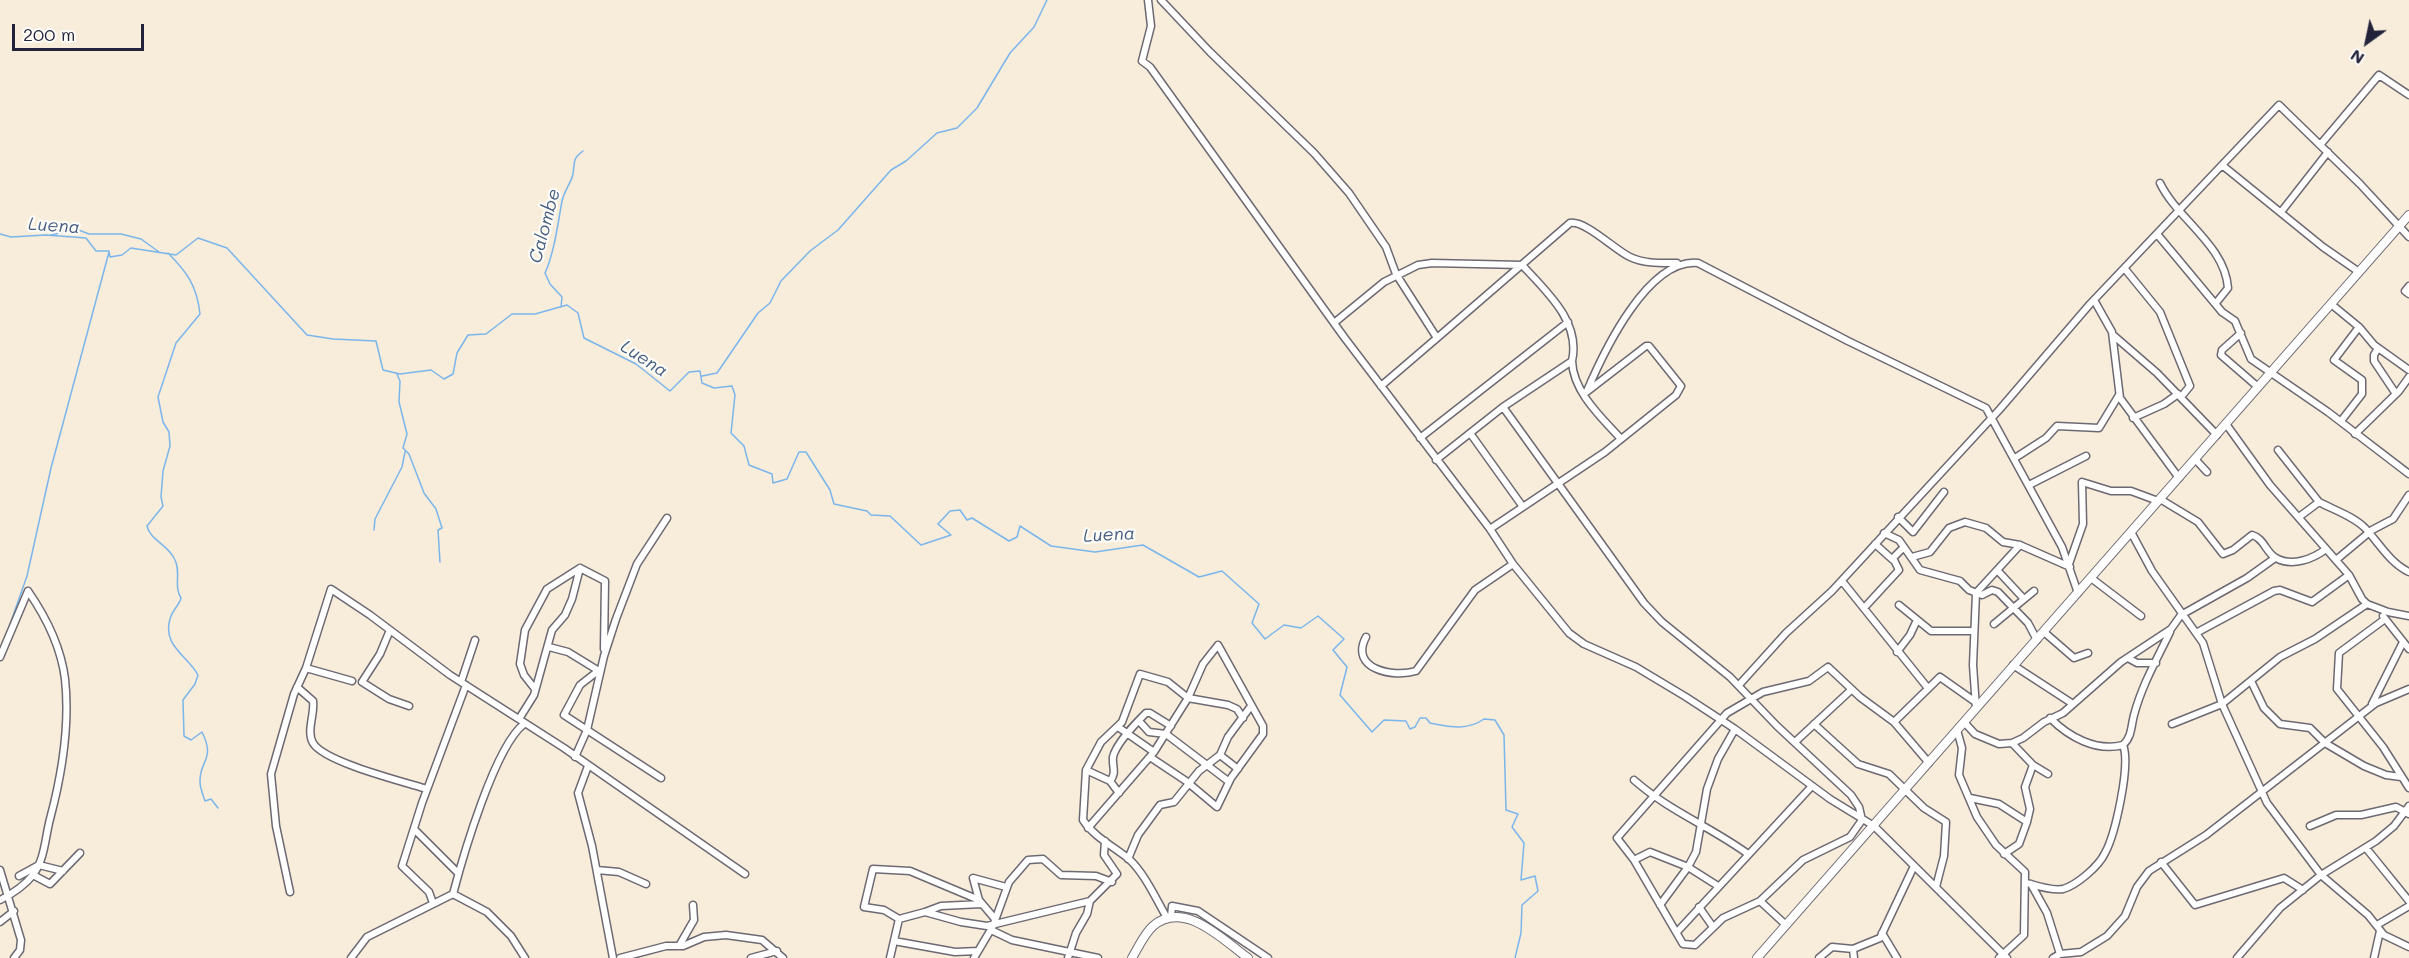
<!DOCTYPE html>
<style>
body{margin:0}
#map{position:relative;width:2409px;height:958px;overflow:hidden;background:#f8ecda;font-family:Mali,sans-serif}
canvas{display:block}
.north{position:absolute;left:2337px;top:12px;width:60px;height:60px;-webkit-text-stroke:4px #fdfcf7;paint-order:stroke;rotate:213deg;font-size:16px;font-weight:700;line-height:24px;text-align:center;color:#22223b}
.north::after{content:'';display:block;margin:auto;width:21px;height:27px;background:#22223b;clip-path:polygon(50% 0,100% 100%,50% 72%,0 100%)}
.scale{position:absolute;left:12px;top:24px;width:132px;height:27px;box-sizing:border-box;border:3px solid #22223b;border-top:0;padding-left:8px;font-size:18px;line-height:21px;white-space:nowrap;color:#22223b;-webkit-text-stroke:4px #fdfcf7;paint-order:stroke}
</style>
<div id="map">
<canvas width="2409" height="958"></canvas>
<div class="north">N</div>
<div class="scale">200 m</div>
</div>
<script>
const ctx = document.querySelector('canvas').getContext('2d');
ctx.lineJoin = 'round';
function trace(path, color, width, dash) { ctx.strokeStyle = color; ctx.lineWidth = width; ctx.lineCap = dash ? 'butt' : 'round'; ctx.setLineDash(dash || []); ctx.stroke(path); }
function label(font, color, halo, rows, align = 'center') {
  ctx.font = font + ' Mali,sans-serif'; ctx.lineWidth = 4.5; ctx.setLineDash([]); ctx.textBaseline = 'middle'; ctx.strokeStyle = halo; ctx.fillStyle = color; for (const [text, x, y, turn = 0] of rows) {
    ctx.save(); ctx.translate(x, y); ctx.rotate((+turn || 0) * Math.PI / 180); ctx.textAlign = isNaN(turn) ? turn : align; if (halo) ctx.strokeText(text, 0, 0); ctx.fillText(text, 0, 0); ctx.restore();
  }
}
const stream = new Path2D(`
 M0,234L11,237L46,235L86,238L96,251H109L110,257L122,255L131,248L176,255L198,238L227,248L307,335L333,339L376,341L383,370L400,374L431,370L444,379L453,374L457,353L468,335L486,334L512,314H535L567,305L578,313L584,338L636,364L670,391L689,372L700,371L702,383L714,388L732,386L735,395L731,433L744,446L749,465L772,474L773,483L787,479L799,452H806L830,490L834,504L867,511L871,515L890,516L921,545L951,535L938,524L950,511L960,510L967,520L972,518L1009,541L1017,537L1020,526L1051,546L1095,552L1143,545L1199,577L1222,571L1259,604L1252,623L1265,639L1284,625L1301,628L1318,616L1344,639L1333,650L1347,667L1340,695L1372,732L1384,720L1406,721L1410,729L1415,727L1420,718H1426L1430,723C1450,727 1467,731 1484,719L1495,720L1504,735L1506,810L1518,814L1512,827L1524,843L1521,880L1535,876L1538,891L1522,905L1521,933L1515,958
 M51,235L76,229L89,234H121L141,239L159,252
 M168,253C187,272 197,286 200,314L176,343L158,397L163,422L169,432L170,446L163,471L161,497L163,506L147,526C150,540 168,545 174,558C182,572 173,585 181,598C179,606 172,610 170,619C162,646 188,656 198,675L195,684L183,700L184,736L191,740L202,732C216,760 199,760 200,782C200,788 203,795 205,801L211,799L218,808
 M561,307L562,297L550,284L545,273C554,254 558,223 562,201C564,191 571,183 573,174C575,162 572,159 583,151
 M397,374L400,381L399,402L407,434L403,448L409,454L424,493L436,509L442,528L438,530L440,562
 M702,376L717,373L758,313L770,303L781,281L810,251L838,230L891,170L906,161L937,133L957,128L977,108L1010,53L1034,27L1047,0
 M374,530L375,519L402,467L405,452
 M8,630L27,576L51,468L109,252`);
const minor = new Path2D(`
 M1148,0L1151,26L1142,61L1150,67L1344,337L1490,529L1513,564L1569,633L1584,644L1636,667L1686,697L1735,729L1830,799L1874,826L2007,958
 M1161,0L1210,52L1314,153L1349,193L1386,247L1396,274L1437,338L1381,386
 M2320,145L2379,75L2409,95
 M2222,165L2323,247L2359,272
 M2160,183C2177,219 2225,245 2228,288L2216,303
 M2281,212L2328,152
 M2157,234L2222,312L2235,321L2251,359L2328,412L2409,474
 M2125,269L2160,312L2190,386L2181,397
 M2409,286L2405,291L2409,294
 M2094,300L2112,332L2120,398L2179,478
 M2331,304L2359,327L2374,345L2409,370
 M1334,323L1384,282L1418,265L1432,263L1522,265C1547,292 1581,322 1572,361L1503,407L1436,460
 M2241,333L2222,350L2221,355L2258,387
 M2113,335L2157,373L2217,435
 M1437,338L1570,223C1585,220 1615,250 1630,257C1645,264 1661,263 1677,263
 M2378,348L2374,355V361L2396,394
 M1572,361C1573,392 1602,418 1621,439
 M1587,391C1604,351 1648,258 1698,263L1848,341L1986,408L2062,547L2078,593
 M1503,407L1644,603L1662,622L1730,677L1777,726L1851,795L1859,807L1862,820L1850,837L1803,860L1760,901L1723,918L1695,945L1683,944L1634,860L1617,838L1727,713L1763,692L1809,681L1828,667L1860,697L1894,722
 M2133,418L2164,404L2178,394
 M2341,421L2362,394V380L2334,360L2359,327
 M2226,424L2270,485L2349,575L2362,599L2367,604L2388,612L2409,616
 M1470,433L1523,507
 M2355,434L2399,391L2409,377
 M1420,438L1568,322
 M2278,450L2319,502
 M2015,458L2046,438L2057,426L2099,428L2119,395
 M2195,459L2207,472
 M2029,485L2086,456
 M2160,499L2198,522L2223,554L2233,550L2252,535C2264,538 2266,553 2276,558C2292,567 2313,559 2326,549
 M1898,517L1913,532L1944,492
 M2299,517L2319,502C2334,510 2353,516 2365,528C2379,543 2390,563 2409,572
 M1490,529L1605,452L1676,395L1681,386L1649,346H1646L1584,394
 M2131,532L2152,571L2203,643L2222,704L2267,803L2321,875L2368,915L2384,935L2409,947
 M1884,533L1899,540L1920,570L1960,581L1969,590L1982,595L1992,590L1998,592L2028,623L2037,640
 M1875,544L1893,560
 M1912,557L1930,552L1949,528L1965,522L1986,528L2003,542L2020,545L2070,567
 M2336,560L2372,530L2393,519L2409,495
 M2069,564L2083,524L2082,482L2111,491H2131L2158,501
 M580,568L605,581L604,649
 M1998,571L2024,599
 M2091,578L2141,616
 M1842,581L1927,687
 M1899,605L1931,631H1974
 M1864,608L1899,570L1893,558L1904,547
 M2383,616L2409,649
 M2385,619L2339,653L2337,689L2383,747L2409,788
 M1994,624L2034,591
 M390,630L380,654L362,682L389,699L409,706
 M2044,632L2074,658L2088,653
 M2196,633L2274,591L2280,590L2312,602L2349,575
 M1366,637C1349,669 1393,678 1416,671L1475,590L1513,564
 M549,647L568,652L599,671
 M1897,652L1910,635L1917,620
 M0,657L28,591
 M2128,658L2137,663H2156
 M2013,665L2073,704
 M306,668L352,681
 M598,671L580,685L564,715L661,778
 M2251,681L2264,708L2280,724L2310,728L2325,743L2364,766L2386,775L2401,777
 M461,682L475,640
 M1739,685L1786,633L1832,591L2000,409L2090,304L2279,105L2360,184L2409,237
 M297,687L313,701C315,714 306,731 313,743C324,762 404,782 427,789
 M535,689L524,675L520,664L525,630L547,589L580,568
 M2372,704L2402,644
 M1976,708L1973,665L1976,593L2020,545
 M2050,718C2069,737 2096,752 2123,745C2132,737 2131,726 2134,715C2142,685 2157,659 2170,632
 M519,719L534,695L552,630L565,615L572,599L580,568
 M1139,721L1149,732L1166,734L1228,781
 M1964,722L1975,734L1999,744L2012,743L2023,738L2044,722L2063,713L2121,662L2171,629L2181,615L2247,578L2275,558
 M1814,724L1858,764L1889,774L1924,808L1946,822L1944,856L1936,887
 M2172,724L2222,704L2280,657L2315,639L2367,604
 M1118,727L1154,752
 M1957,730L1962,748L1959,775L1977,817L1996,845L2025,872L2024,935L1999,958
 M1795,742L1851,690
 M2012,743L2033,765L2048,774
 M1220,755L1238,769
 M575,757L587,730L604,656L616,619L637,564L667,518
 M1929,763L1894,722L1940,677L1974,701
 M588,766L578,793L592,846L613,958
 M1086,770L1110,781
 M1634,780C1669,811 1711,827 1748,854
 M1119,793L1110,781C1117,773 1112,767 1113,757C1116,743 1136,723 1146,713H1150L1171,726
 M1970,798L1999,804L2027,822L2030,809L2025,787L2033,765
 M2310,826L2336,815H2361L2396,807L2409,814
 M1088,828L1154,752L1188,698L1203,664L1218,645L1263,726V734L1231,778L1217,807L1186,781L1150,757
 M414,829L458,873
 M2366,848L2409,901
 M2004,854L2019,844L2027,822
 M1128,859L1138,835L1160,805L1174,802L1199,771L1220,755L1228,737L1251,706
 M1634,860L1650,852L1688,867L1718,886
 M2161,862L2195,905L2284,878L2303,890
 M0,870L21,940L20,950L14,958
 M597,870L619,872L646,884
 M33,875L50,884L80,853
 M19,876L39,865L63,871
 M2027,883C2037,886 2052,891 2063,889C2077,885 2099,866 2105,853C2115,835 2131,765 2123,745
 M2031,884L2047,913L2060,954L2053,958
 M290,892L276,826L271,774L294,694L306,668L331,589L370,615L450,675L564,748L745,874
 M453,894C463,856 495,746 524,724
 M0,900C12,894 24,886 33,875C45,859 45,838 50,819C62,774 70,725 65,679C61,647 46,617 28,591
 M1760,901L1786,925
 M433,903L429,892L402,866L422,803L466,685
 M982,904L941,906L925,912L961,922L987,926L1090,901
 M1660,905L1688,867L1696,852L1707,789L1718,759L1735,729
 M1699,907L1713,927
 M925,912L899,919L884,910L864,907L873,869L910,871L979,900
 M1171,917L1172,906L1198,911L1268,958
 M1167,918C1156,899 1145,874 1129,859C1113,846 1094,837 1083,820L1086,770L1101,742L1122,722L1140,674L1168,682L1188,698L1228,705L1237,709L1243,718
 M995,919L979,900L973,878L1006,887
 M0,922L14,911
 M2377,925L2409,906
 M991,930L1012,940L1098,958
 M1677,932L1812,786
 M1882,933L1897,958
 M894,941L955,952L978,951
 M679,946L694,920L693,905
 M1853,949L1854,958
 M2060,954L2081,952L2107,936L2125,916L2137,887L2149,871L2206,835L2376,703L2409,689
 M351,958L367,937L453,894L487,912L511,936L525,958
 M620,958L666,946H683L704,937L726,935L762,940L783,958
 M751,958L777,951
 M890,958L899,919
 M974,958L993,926L1009,882L1028,860L1043,859L1061,875L1096,876L1112,882
 M1068,958L1076,933L1087,914L1090,901L1117,874L1104,855L1105,841
 M1819,958L1832,947L1853,949L1880,938L1914,866
 M2237,958L2280,908L2321,875L2376,841L2394,826L2409,806
 M2374,958L2380,931`);
const major = new Path2D(`
 M1132,958C1138,948 1144,934 1153,926C1184,899 1223,940 1248,958
 M1757,958L2409,215`);
const waterNames = [
 ["Luena",54,226,4],
 ["Calombe",545,226,-75],
 ["Luena",644,359,33],
 ["Luena",1109,535,-3]
];
trace(stream, '#7ab6ec', 1.5);
trace(minor, '#6d6973', 9);
trace(major, '#6d6973', 10);
trace(minor, '#fff', 6);
trace(major, '#fff', 8);
label('italic 18px', '#455d82', '#fdfcf7', waterNames);
</script>
